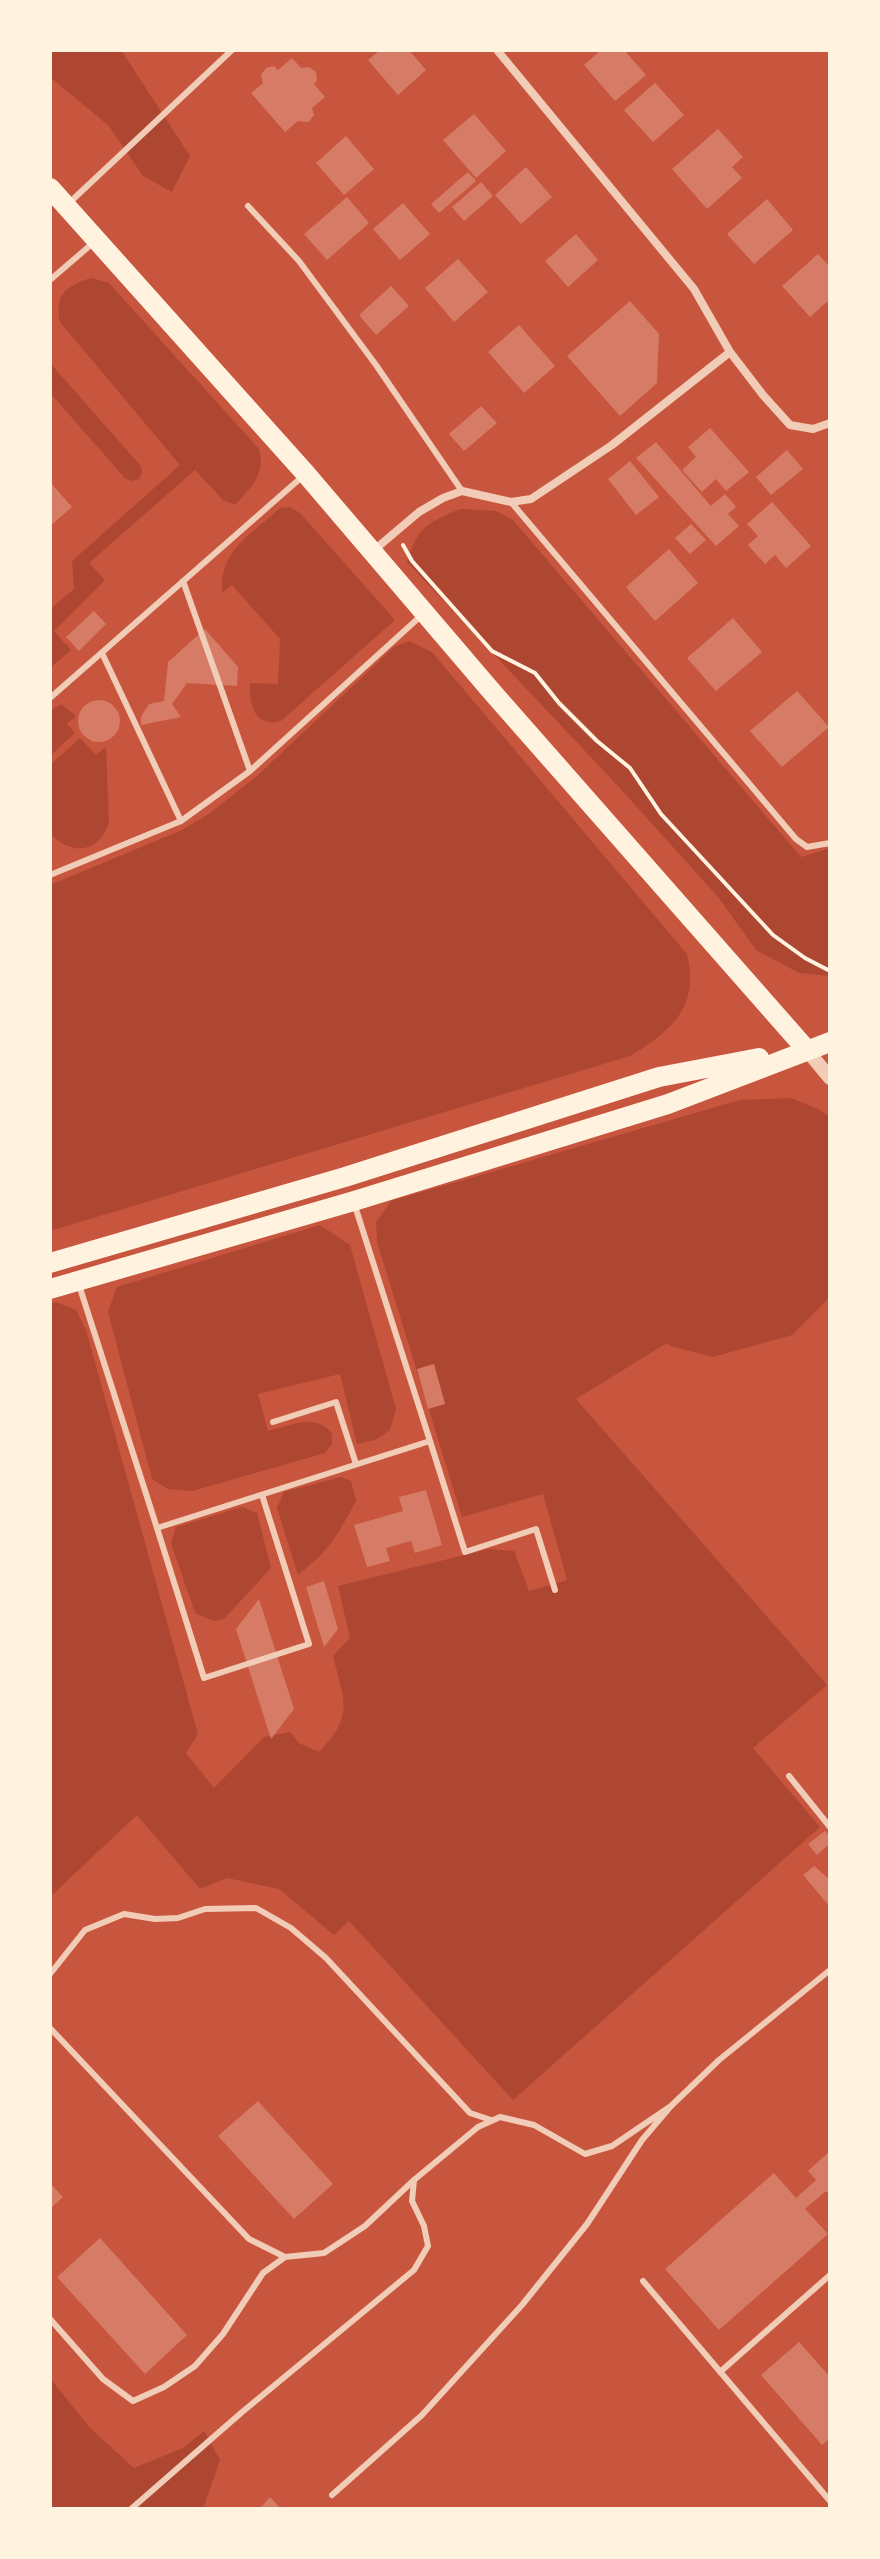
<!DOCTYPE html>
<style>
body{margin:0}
#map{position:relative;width:880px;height:2559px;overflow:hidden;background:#c8553d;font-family:"PT Sans",sans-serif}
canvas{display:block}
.frame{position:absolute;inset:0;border:52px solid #fff3e0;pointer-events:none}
</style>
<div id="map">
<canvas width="880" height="2559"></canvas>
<div class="frame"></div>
</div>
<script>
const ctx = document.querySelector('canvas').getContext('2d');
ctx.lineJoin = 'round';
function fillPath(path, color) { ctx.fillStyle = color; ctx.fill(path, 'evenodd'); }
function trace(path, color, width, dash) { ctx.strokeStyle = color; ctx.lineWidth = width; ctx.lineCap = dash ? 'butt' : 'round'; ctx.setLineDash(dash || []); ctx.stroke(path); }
const green = new Path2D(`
 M50,50H121L190,156L172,192L143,176L109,126L50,77Z
 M91,278L109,283L259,449C266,475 251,487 235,505L223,500L195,470L89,563L105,580L54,631L71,650L50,668V609L74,589L72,561L180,465L60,322C54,295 66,286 91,278Z
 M50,363L140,465L142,472L139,479L131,481L125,478L50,393Z
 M290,507L300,513L395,620L281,721C254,728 249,704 250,683L278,684L280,639L232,585L222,593C219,550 251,535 280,508Z
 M460,509L496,511L513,520L801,857L830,848V976L799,973L756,950L718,897L617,785L407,562C419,525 425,525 460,509Z
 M409,641L432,652L687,954C700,1006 672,1031 630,1056L50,1231V885L182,830L210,813L257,776L394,647Z
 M61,704L76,716L67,724L75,733L50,756V711Z
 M80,738L96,755L106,747L109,822C99,853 72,857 50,833V765Z
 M791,1098L820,1110L830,1117V1291L827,1300L792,1335L713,1357L670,1346L667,1343L576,1399L827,1685L753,1748L820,1827L513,2100L349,1921L334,1935L279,1889L227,1878L200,1889L137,1815L50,1897V1304L56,1302L76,1310L86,1330L198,1734L186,1753L214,1788L264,1737L290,1732L299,1743L319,1752C355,1715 344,1702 333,1656L350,1638L338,1586L489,1549L514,1551L529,1591L567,1580L543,1494L462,1517L377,1242L376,1222L391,1201L740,1100Z
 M320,1225L350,1245L396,1409L390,1430L375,1440L357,1444L340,1374L258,1394L268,1431C291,1426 316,1412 332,1434V1444L325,1453L192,1491L168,1489L152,1479L108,1312L117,1287Z
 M341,1477L351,1481L356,1501C336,1537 331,1549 298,1575L277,1508L284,1492Z
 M242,1507L257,1513L271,1568L224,1619L214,1621L195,1613L171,1543L176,1527Z
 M50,2378L90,2428L134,2468L183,2448L204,2431L220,2460L203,2509H50Z`);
const building = new Path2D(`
 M380,50H409L426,70L398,95L368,60Z
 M601,50H624L646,75L615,101L584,65Z
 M292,58L301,68L309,67L316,72L317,80L314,84L325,97L312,108L314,115L309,122L298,121L285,132L251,93L263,83L261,75L266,68L274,66L278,70Z
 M655,83L684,115L653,142L624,110Z
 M474,114L506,151L476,178L443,140Z
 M718,129L743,157L732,167L742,178L707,209L672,169Z
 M346,136L374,169L344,195L316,163Z
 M526,167L552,197L521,224L495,195Z
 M468,172L476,181L439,213L431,204Z
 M481,182L493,196L464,221L452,207Z
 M347,197L369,223L327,260L304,234Z
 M767,199L793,230L754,264L727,234Z
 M403,203L430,234L400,260L373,229Z
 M576,234L598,260L568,287L545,261Z
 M818,254L830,267V299L810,317L782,286Z
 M458,259L488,292L454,322L425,288Z
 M391,286L409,306L376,335L359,315Z
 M630,301L659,334L657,383L620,416L567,356Z
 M519,325L555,366L524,393L488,352Z
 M481,406L497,423L464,451L449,434Z
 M710,428L749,472L726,491L716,479L702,492L682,470L696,457L688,447Z
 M656,442L711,506L725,494L736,507L728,514L739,526L716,546L636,458Z
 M787,450L803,469L771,495L756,477Z
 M630,461L659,497L636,515L608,479Z
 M50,482L72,507L50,526Z
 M772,502L811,546L786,568L775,555L765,564L748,545L758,536L747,524Z
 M691,524L706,540L690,554L675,538Z
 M669,549L698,583L655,621L626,587Z
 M94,611L106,624L79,651L66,637Z
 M733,618L762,652L716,691L687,658Z
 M205,629L238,667L237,686L187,683L172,704L181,717L141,725V717L149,704L164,701L168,662Z
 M797,691L829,727L782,767L750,731Z
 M78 721a21 21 0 1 1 42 0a21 21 0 1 1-42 0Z
 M434,1364L445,1404L428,1409L417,1369Z
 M426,1490L442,1545L415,1553L411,1541L386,1548L390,1561L367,1567L354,1525L403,1511L399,1497Z
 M324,1581L338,1629L324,1647L306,1587Z
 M259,1599L294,1709L271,1739L236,1629Z
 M825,1831L830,1837V1843L817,1855L808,1844Z
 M814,1866L830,1880V1907L803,1875Z
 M258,2101L333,2184L294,2219L218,2136Z
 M830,2151V2196L826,2191L805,2209L828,2234L719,2330L665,2269L774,2173L796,2198L816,2180L808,2171Z
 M50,2183L63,2197L50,2209Z
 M100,2238L187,2335L145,2374L57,2277Z
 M799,2342L830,2377V2438L822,2445L761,2375Z
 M270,2497L281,2509H258L264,2504Z`);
const path = new Path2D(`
 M403,545L412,561L492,651L535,673L559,703L597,741L630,768L661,814L773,935L805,958L830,971`);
const service = new Path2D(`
 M68,204L232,50
 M248,206L299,261L376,365L462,491
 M50,280L93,243
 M511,502L796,839L807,847L830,843
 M183,581L250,771
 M102,653L181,821
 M50,698L303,476
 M50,875L181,821L250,771L423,614
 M79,1285L157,1528L430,1441L355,1206
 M273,1422L336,1402L356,1464
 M430,1441L465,1552L536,1529L555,1590
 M157,1528L204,1678L309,1644L262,1495
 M789,1776L830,1827
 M50,1974L85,1930L124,1914L155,1919L178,1918L205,1909L256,1908L291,1928L326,1958L470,2113L491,2120
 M50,2028L249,2239L285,2257L324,2253L365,2226L414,2180
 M643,2281L830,2501
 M50,2319L103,2379L133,2401L164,2387L195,2366L223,2334L263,2273L285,2257
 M720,2372L830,2275
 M332,2495L422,2415L522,2305L587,2224L642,2140L671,2106L719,2060L830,1970
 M131,2509L241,2413L414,2270L428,2246L424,2226L412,2201L414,2180L478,2127L500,2117L534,2125L585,2154L612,2146L671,2106`);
const minor = new Path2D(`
 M497,50L694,289L730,352L763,395L790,425L813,429L830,423
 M373,551L419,512L443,498L462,491L511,502L531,499L612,445L730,352`);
const tertiary = new Path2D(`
 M806,1049L830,1078`);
const primary = new Path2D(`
 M50,188L306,474L493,693L806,1049
 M50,1263L345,1177L659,1077L759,1058
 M50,1289L354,1201L668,1104L830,1042`);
fillPath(green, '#ae4732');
fillPath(building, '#d67c66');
trace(path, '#fff3e0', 4);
trace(service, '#f1ccb7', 6);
trace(minor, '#f1ccb7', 8);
trace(tertiary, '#f1ccb7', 14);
trace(primary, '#fff3e0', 20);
</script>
